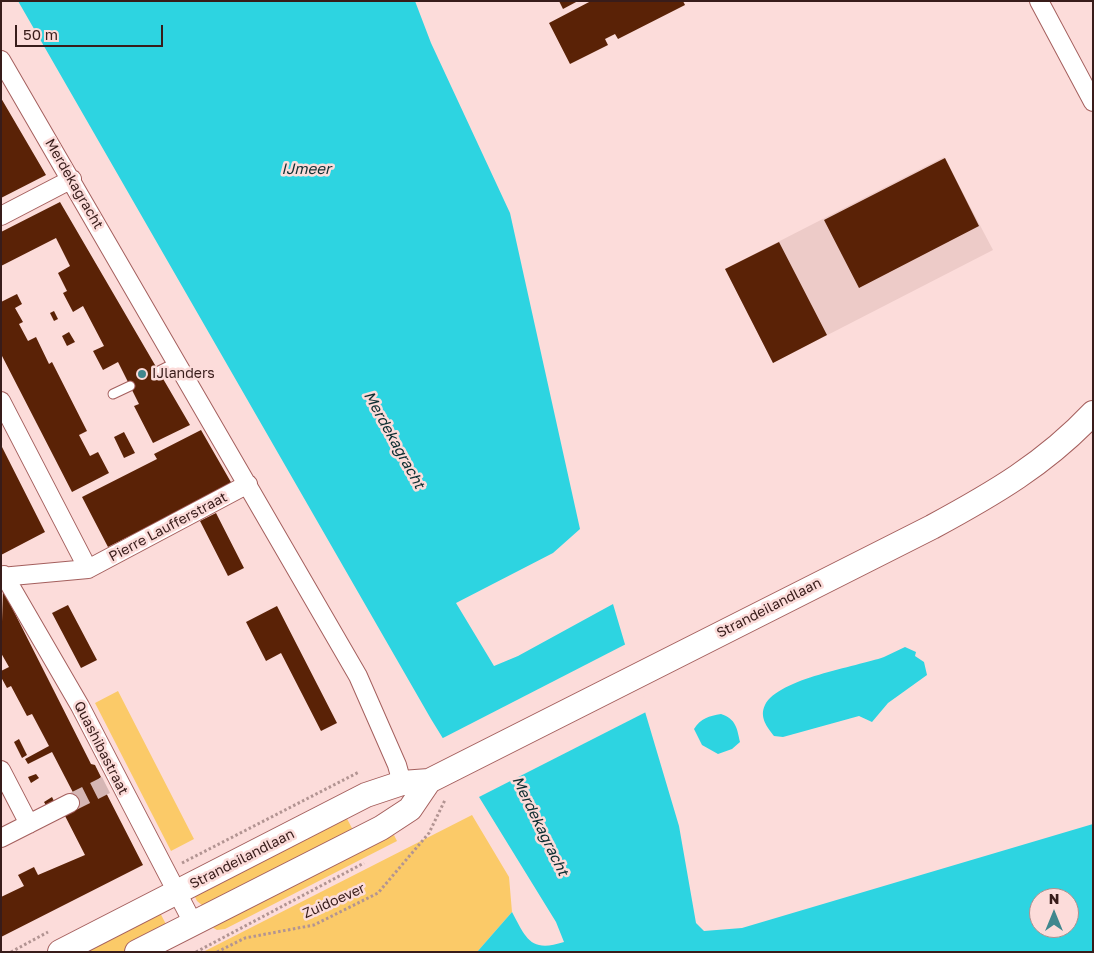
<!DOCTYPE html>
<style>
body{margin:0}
#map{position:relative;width:1094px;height:953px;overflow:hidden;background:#fcdcda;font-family:"Golos Text",sans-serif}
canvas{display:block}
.frame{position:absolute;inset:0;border:2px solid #381c1a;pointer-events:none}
.north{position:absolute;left:1029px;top:888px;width:50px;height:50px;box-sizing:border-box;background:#fcdcda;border:1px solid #ae8f8d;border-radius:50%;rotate:0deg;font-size:14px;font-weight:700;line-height:20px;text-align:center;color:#381c1a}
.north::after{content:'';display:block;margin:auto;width:18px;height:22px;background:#40878e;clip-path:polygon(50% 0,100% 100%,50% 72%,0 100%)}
.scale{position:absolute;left:15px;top:25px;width:148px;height:22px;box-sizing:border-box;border:2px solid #381c1a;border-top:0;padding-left:6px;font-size:15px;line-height:18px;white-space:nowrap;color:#381c1a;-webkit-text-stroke:4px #fcdcda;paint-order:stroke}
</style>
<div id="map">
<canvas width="1094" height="953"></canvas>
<div class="frame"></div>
<div class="north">N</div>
<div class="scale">50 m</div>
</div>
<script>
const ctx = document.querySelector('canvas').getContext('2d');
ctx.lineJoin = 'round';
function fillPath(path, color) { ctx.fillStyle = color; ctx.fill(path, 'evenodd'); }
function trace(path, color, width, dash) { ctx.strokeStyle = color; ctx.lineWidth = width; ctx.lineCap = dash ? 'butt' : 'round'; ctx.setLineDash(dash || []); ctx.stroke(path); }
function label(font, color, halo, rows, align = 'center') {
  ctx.font = font + ' "Golos Text",sans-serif'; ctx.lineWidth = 5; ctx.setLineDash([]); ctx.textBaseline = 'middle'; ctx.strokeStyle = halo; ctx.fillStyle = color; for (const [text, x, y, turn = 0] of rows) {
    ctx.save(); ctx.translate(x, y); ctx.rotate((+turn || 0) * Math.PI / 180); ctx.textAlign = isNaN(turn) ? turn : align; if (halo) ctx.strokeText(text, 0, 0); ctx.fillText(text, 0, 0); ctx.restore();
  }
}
const built = new Path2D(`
 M944,157L993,250L773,363L725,269Z`);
const green = new Path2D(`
 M118,691L194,839L171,851L95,703Z
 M343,811L355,834L203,906L197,901L191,889Z
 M472,815L509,877L512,912L477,952H203Z
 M394,835L397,841L225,929L217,930L210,926L235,907L239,914Z
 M157,907L169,930L125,952H69Z`);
const water = new Path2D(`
 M18,1H415L431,43L510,213L580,529L553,553L456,603L494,666L518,656L613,604L679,826L696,923L704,931L742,928L1093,824V952H477L512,912C526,938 530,953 564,942L556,922L431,719ZM1039,898H1069V928H1039Z
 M905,647L916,652L915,656L924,662L927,675L888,703L872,722L859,716L783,737L774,736C767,727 759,717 765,705C779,678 856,667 884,657C891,654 898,650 905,647Z
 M721,714C736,719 737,728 740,742L732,749L718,754L702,745L694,729C701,718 709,716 721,714Z`);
const pier = new Path2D(`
 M628,643L648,711L477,798L441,739Z`);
const building = new Path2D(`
 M559,1H578L563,9Z
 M591,1H683L685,5L618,39L615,34L605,39L608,45L570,64L549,23Z
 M1,98L46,175L1,198Z
 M945,158L979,226L859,288L824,220Z
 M60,202L190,425L153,443L134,406L139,404L118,362L103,370L93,351L104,346L83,306L73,312L63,293L67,291L58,273L70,266L56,238L1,266V232Z
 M779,242L827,335L773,363L725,269Z
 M17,294L22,304L15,308L23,322L19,324L28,341L36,337L49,364L52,362L87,431L79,435L90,456L98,452L109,473L72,492L1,354V302Z
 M54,311L58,319L54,321L50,313Z
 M69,332L75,342L67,346L62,336Z
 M201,430L232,484L108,547L82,497L157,459L154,454Z
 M124,432L135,453L124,458L114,437Z
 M1,445L45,532L1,555Z
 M216,513L244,568L228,576L200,521Z
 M3,590L91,764L95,765L101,777L99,779L143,865L1,937V897L24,886L18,875L34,867L38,875L85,855L63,812L79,804L52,752L28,764L25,759L49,746L32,714L27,716L11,686L7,688L1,677V671L9,667L1,653Z
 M68,605L97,660L81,668L52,613Z
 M277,606L337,723L321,731L281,653L266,661L246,622Z
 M19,739L27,755L22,758L14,742Z
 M36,774L39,778L31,783L28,777Z
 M52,797L55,803L47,807L44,802Z`);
const streetTunnel = new Path2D(`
 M70,803L106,785`);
const path = new Path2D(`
 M182,863L359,772
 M11,952L48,932
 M196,952L364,863
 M217,952L245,938L314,925L378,893L429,833L445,800`);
const lane = new Path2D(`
 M159,371L177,362
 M113,394L130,386`);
const street = new Path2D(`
 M1039,1L1093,102
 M1,60L358,676L397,765L402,783
 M1,216L72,179
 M1,401L88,569
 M4,575L80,706L193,923
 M1,577L88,569L248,484
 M1,770L29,824
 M1,838L70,803`);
const secondary = new Path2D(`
 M60,952L366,795L402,783L429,781L932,527C993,494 1045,464 1093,413
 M137,952L381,828L410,809L429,781`);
const markers = [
 [142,374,5,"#40878e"]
];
const streetNames = [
 ["Merdekagracht",74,184,60],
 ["Pierre Laufferstraat",168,527,-28],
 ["Strandeilandlaan",769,608,-27],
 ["Quashibastraat",101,748,63],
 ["Strandeilandlaan",242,859,-27],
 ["Zuidoever",334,901,-24]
];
const poiNames = [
 ["IJlanders",152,374]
];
const waterNames = [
 ["IJmeer",306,169],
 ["Merdekagracht",394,440,61],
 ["Merdekagracht",540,826,64]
];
fillPath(built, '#edcbc8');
fillPath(green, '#fbca68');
fillPath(water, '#2dd4e1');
fillPath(pier, '#fcdcda');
fillPath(building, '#5a2206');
trace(streetTunnel, '#d5b6b4', 18, [18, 9]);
trace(lane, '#a45f5d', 11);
trace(street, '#a45f5d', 20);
trace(secondary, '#a45f5d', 26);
trace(path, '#b29492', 3, [2.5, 2.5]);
trace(lane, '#fff', 9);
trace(street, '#fff', 18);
trace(secondary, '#fff', 24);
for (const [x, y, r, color] of markers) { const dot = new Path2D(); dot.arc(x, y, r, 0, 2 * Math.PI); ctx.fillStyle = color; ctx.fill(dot); trace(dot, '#fcdcda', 2); }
label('14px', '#381c1a', '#fcdcda', streetNames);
label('14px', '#381c1a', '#fcdcda', poiNames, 'left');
label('italic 15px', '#0e2f32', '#fcdcda', waterNames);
</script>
